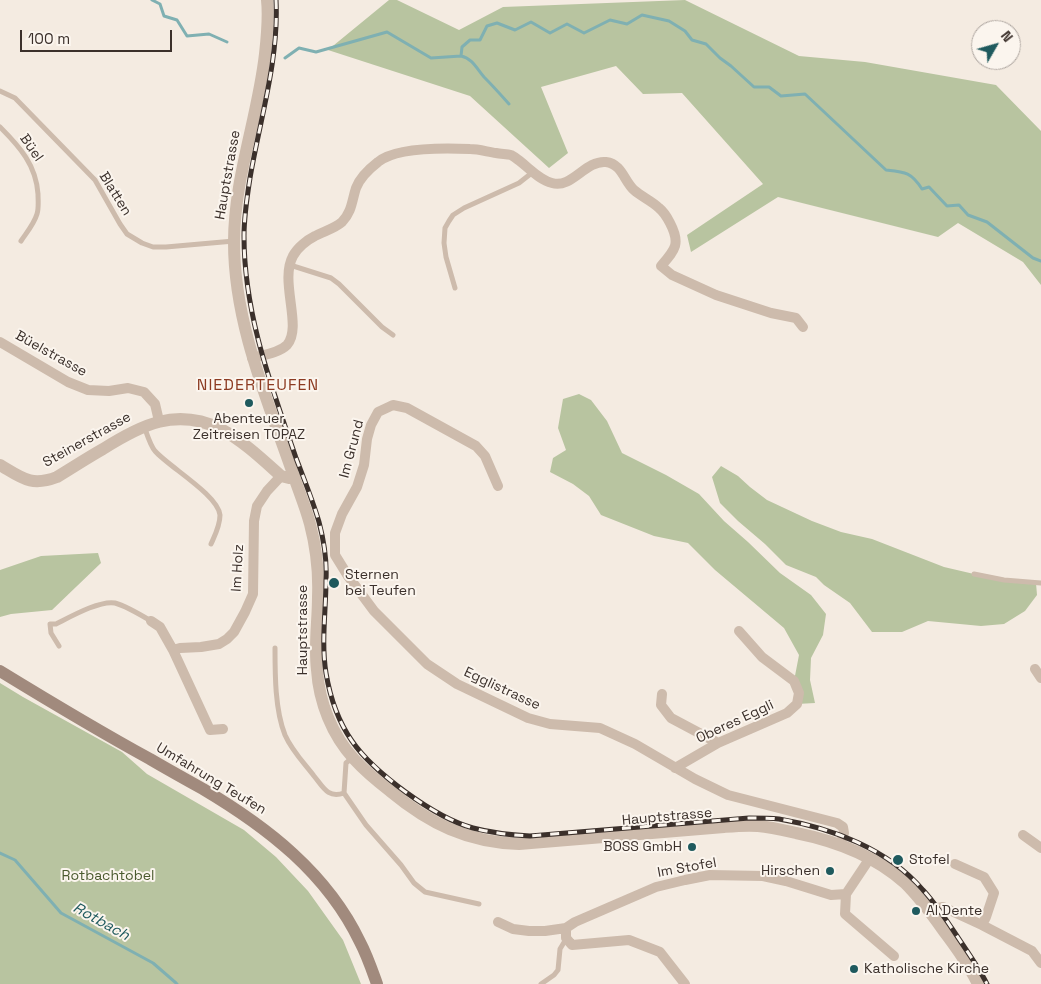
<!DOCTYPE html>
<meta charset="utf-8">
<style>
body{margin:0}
#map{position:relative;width:1041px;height:984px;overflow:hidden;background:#f4ebe1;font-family:"Space Grotesk",sans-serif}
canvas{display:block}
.north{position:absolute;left:971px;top:20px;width:50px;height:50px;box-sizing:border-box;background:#fbf5ee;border:1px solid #aea6a0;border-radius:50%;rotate:52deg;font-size:14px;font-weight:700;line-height:20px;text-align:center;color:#3b302b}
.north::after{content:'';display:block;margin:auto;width:18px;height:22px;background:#1f5a5e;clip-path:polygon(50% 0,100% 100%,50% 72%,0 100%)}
.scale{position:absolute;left:20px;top:30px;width:152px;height:22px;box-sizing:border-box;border:2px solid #3b302b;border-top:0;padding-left:6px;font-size:15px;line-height:18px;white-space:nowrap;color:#3b302b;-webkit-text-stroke:4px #fbf5ee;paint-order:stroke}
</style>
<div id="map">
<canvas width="1041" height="984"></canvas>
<div class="north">N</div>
<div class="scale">100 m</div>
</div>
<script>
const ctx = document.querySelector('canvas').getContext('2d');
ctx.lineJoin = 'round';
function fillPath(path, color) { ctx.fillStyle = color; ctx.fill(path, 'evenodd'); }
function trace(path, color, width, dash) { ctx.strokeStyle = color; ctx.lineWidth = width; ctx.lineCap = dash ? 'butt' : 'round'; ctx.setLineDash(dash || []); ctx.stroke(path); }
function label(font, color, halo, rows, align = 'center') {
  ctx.font = font + ' "Space Grotesk",sans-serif'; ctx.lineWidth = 4; ctx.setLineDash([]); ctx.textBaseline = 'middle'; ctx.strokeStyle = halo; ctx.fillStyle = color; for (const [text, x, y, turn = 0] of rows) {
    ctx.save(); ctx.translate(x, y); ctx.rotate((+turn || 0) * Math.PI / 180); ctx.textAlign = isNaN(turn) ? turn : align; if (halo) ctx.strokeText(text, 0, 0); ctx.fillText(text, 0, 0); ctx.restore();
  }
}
const green = new Path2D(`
 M389,0H397L459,30L503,7L685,0L799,56L865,62L996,85L1041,131V285L1023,262L958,223L938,237L778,197L691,252L687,235L763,184L682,93L643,94L616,66L541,87L568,153L549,168L470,96L328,50Z
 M579,394L591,400L607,421L622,453L666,475L699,494L724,521L748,542L780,573L811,595L826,614L823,635L811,658L810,680L815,703L797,704L794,681L799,655L784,628L715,570L688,543L654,536L601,515L589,496L573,484L550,472L553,458L566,450L558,428L563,399Z
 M721,466L738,476L750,487L767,500L812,521L841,532L872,539L944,567L974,574L1036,583L1037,595L1025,611L1004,624L981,626L928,621L902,632H872L850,603L824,585L816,577L786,565L765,544L738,521L720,503L712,477Z
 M98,553L101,563L52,610L11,614L0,617V570L41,556Z
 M0,683L23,697L122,752L147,774L244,830L276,857L308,891L343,940L361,984H0Z`);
const stream = new Path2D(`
 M152,0L160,4L164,16L177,20L187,36L209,34L227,42
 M461,56C472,58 477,69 484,77C493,86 501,95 509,104
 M285,58L299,48L316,52L387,32L431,58L461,56L462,47L470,40H480L487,26L497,23L515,30L531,22L550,33L567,24L584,33L610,20L627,24L642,15L669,21L685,31L692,40L706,44L720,58L731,66L754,87H769L781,96L805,94L886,170C905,172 911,172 922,189L929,187L947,206L959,205L968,215L987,222L1033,258L1041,261
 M0,853L15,860L61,913L153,963L176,983L177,984`);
const service = new Path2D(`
 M0,91L15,98L95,180L120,224L127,234L142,243L153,247H166L234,241
 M0,127C20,147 36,165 38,194C38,200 39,208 37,214C34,224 27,232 21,241
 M290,265L331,278L339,284L382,327L393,335
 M455,288L446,257L444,243L445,228L449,221L453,215L464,208L519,183L533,172
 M144,426C147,434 150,445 155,451C169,467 218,495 220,515C220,526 215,535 211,544
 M974,574L1004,580L1041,583
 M59,646L51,633L50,624H56C70,617 100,600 115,603C126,606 141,615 151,621
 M275,648C275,675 275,710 285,735C292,751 304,763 314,776C323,787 328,799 344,793
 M352,758L346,763L344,793L366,825L401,865L414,883L425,892L479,904
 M541,984L554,975L558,970L560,949L566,939`);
const minor = new Path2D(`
 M0,342L68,382L88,390L109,391L128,388L144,392L155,404L159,421
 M252,358C263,355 279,353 287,345C303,327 279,281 293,256C297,248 307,240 315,236C324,231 334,229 342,222C352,212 352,200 356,188C360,177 369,169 378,162C396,147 447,148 470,149C479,149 488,152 496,153C501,154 507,154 511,155C515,157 518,160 521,162C530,169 540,180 552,183C572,189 585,160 606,162C622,164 624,181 634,190C642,197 652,201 659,208C664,212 667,217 670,223C681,244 675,250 661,266L672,275L716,295L771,313L796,318L803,327
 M335,555L348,576L374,611L427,664L457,684L528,718L550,724L600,728L635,744L695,779L728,795L837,823L843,827L844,833L840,844
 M335,555V533L342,514L357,487L364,465L367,439L371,425L378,412L393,405L407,408L476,446L485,456L498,486
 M151,621L160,627L173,650L210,730L223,729
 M173,650L180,648L201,647L219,644L227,639L234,632L245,612L253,594L254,521L257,506L267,491L281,476
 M1035,669L1041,678
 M662,694L661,705L671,718L718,743
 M675,768L718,743L787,713L797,704L799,693L794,681L762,657L739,631
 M1023,835L1041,848
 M955,864L984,877L994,893L986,917L982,925
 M846,894L845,914L894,956
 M931,913L938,908L943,907L982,925L1032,951L1041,963
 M498,922L513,929L529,931H545L566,928L575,922L656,887L685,880L710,875L763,876L786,881L831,895L846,894L870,858
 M566,928V938L572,945L629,940L660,952L685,984`);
const tertiary = new Path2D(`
 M267,0C269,18 267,36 265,54C258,117 234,178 234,242C234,321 265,394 291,468C297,487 305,505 310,524C316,547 319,572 318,597C318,621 314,645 317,670C319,702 332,735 354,759C365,771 377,781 390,791C430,824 467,842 519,844L724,827C736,826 747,825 758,826C771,827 783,830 796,833C836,841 874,855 905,883C919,897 931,913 943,930C956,947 969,965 978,984
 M0,465C22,478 31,487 57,477C72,468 87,458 103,449C141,425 176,407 221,429C243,441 262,459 281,476L289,478L294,476`);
const secondary = new Path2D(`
 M0,671C49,701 99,731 150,759C167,769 185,779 203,789C267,827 327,873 360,942C367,955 372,970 377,984`);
const rail = new Path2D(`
 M276,0C279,60 260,119 250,178C247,197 244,217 244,236C244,314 271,385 296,458C304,479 313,501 319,522C324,541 327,561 326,580C326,611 321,642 326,673C330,697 338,721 352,741C373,772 435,818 473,828C492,833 511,835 530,836L749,818C759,818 770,818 779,819C832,828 888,849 923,890C935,903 945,918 955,933C966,950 978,966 987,984`);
const markers = [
 [249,403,5,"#1f5a5e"],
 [334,583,6,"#1f5a5e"],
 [692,847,5,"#1f5a5e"],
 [898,860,6,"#1f5a5e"],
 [830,871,5,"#1f5a5e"],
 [916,911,5,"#1f5a5e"],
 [854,969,5,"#1f5a5e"]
];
const streetNames = [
 ["Büel",31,148,55],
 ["Hauptstrasse",228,175,-80],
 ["Blatten",115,194,58],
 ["Büelstrasse",51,354,29],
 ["Steinerstrasse",87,440,-29],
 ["Im Grund",352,449,-75],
 ["Im Holz",238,568,-87],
 ["Hauptstrasse",303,630,-90],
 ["Egglistrasse",502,689,25],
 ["Oberes Eggli",735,722,-25],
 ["Umfahrung Teufen",211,779,31],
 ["Hauptstrasse",667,817,-5],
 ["Im Stofel",687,868,-10]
];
const poiNames = [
 ["Abenteuer",249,419,"center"],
 ["Zeitreisen TOPAZ",249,435,"center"],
 ["Sternen",345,575],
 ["bei Teufen",345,591],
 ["BOSS GmbH",682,847,"right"],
 ["Stofel",909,860],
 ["Hirschen",820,871,"right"],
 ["Al Dente",926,911],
 ["Katholische Kirche",864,969]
];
const parkNames = [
 ["Rotbachtobel",108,876]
];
const waterNames = [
 ["Rotbach",101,922,29]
];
const quarterNames = [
 ["NIEDERTEUFEN",258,386]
];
fillPath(green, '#b8c4a0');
trace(stream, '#7fb0b2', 3);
trace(service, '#cdbbac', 5);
trace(minor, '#cdbbac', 10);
trace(tertiary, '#cdbbac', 12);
trace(secondary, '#a18a7d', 12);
trace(rail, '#3b302b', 5);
trace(rail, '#fbf5ee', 3, [9]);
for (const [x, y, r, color] of markers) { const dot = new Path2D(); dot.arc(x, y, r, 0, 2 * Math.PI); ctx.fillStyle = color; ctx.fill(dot); trace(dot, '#fbf5ee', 2); }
label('14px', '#3b302b', '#fbf5ee', streetNames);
label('14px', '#3b302b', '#fbf5ee', poiNames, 'left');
label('14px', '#4a5a2e', '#fbf5ee', parkNames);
label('italic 15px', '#1f5a5e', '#fbf5ee', waterNames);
ctx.letterSpacing = '1px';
label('16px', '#8c3b22', '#fbf5ee', quarterNames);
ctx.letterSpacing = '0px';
</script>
